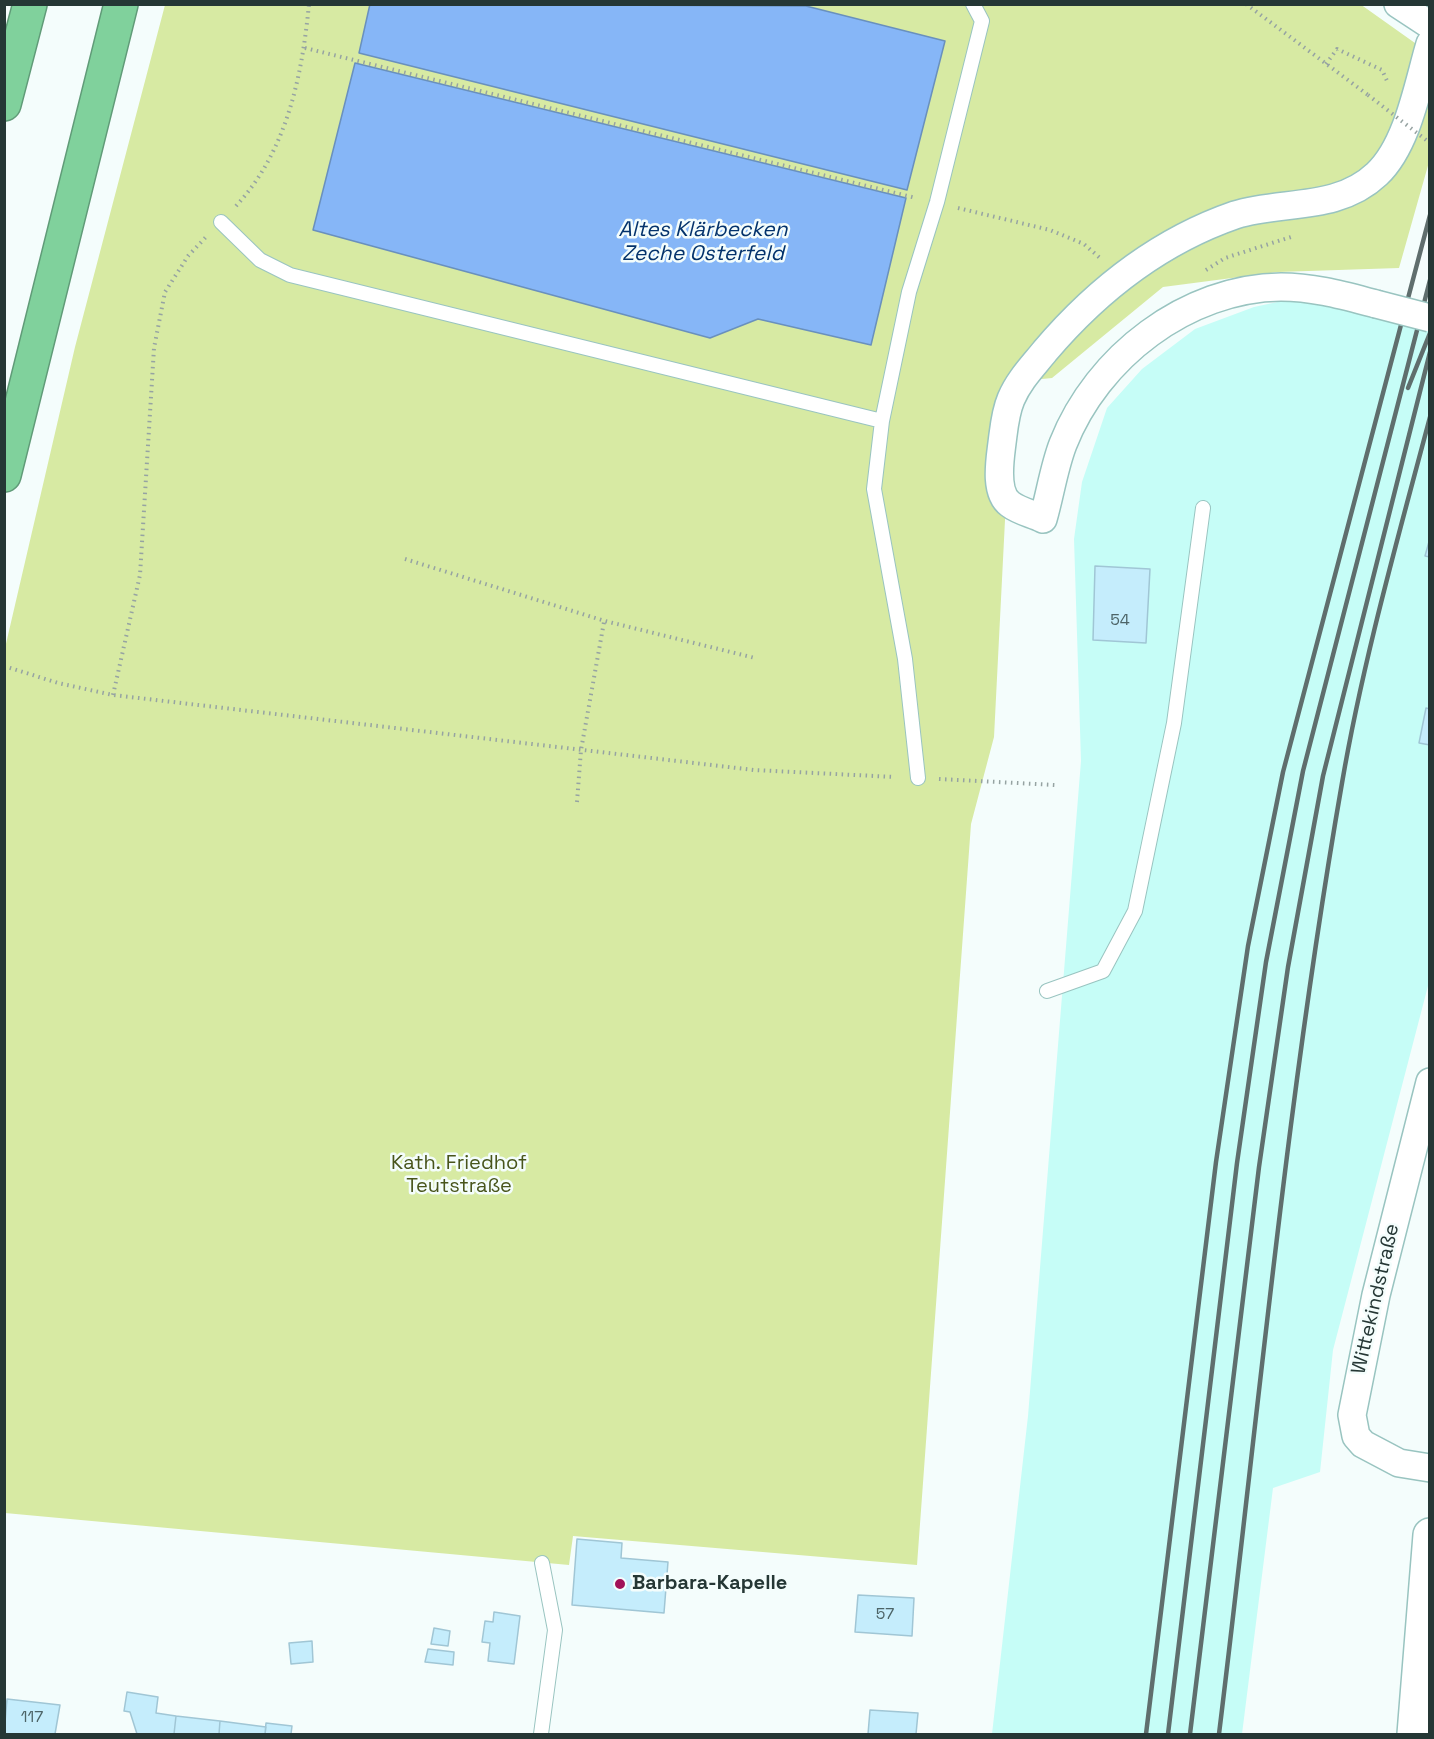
<!DOCTYPE html>
<meta charset="utf-8">
<style>
body{margin:0}
#map{position:relative;width:1434px;height:1739px;overflow:hidden;background:#f4fdfc;font-family:"Space Grotesk",sans-serif}
canvas{display:block}
.frame{position:absolute;inset:0;border:6px solid #253735;pointer-events:none}
</style>
<div id="map">
<canvas width="1434" height="1739"></canvas>
<div class="frame"></div>
</div>
<script>
const ctx = document.querySelector('canvas').getContext('2d');
ctx.lineJoin = 'round';
function fillPath(path, color) { ctx.fillStyle = color; ctx.fill(path, 'evenodd'); }
function trace(path, color, width, dash) { ctx.strokeStyle = color; ctx.lineWidth = width; ctx.lineCap = dash ? 'butt' : 'round'; ctx.setLineDash(dash || []); ctx.stroke(path); }
function label(font, color, halo, rows, align = 'center') {
  ctx.font = font + ' "Space Grotesk",sans-serif'; ctx.lineWidth = 5; ctx.setLineDash([]); ctx.textBaseline = 'middle'; ctx.strokeStyle = halo; ctx.fillStyle = color; for (const [text, x, y, turn = 0] of rows) {
    ctx.save(); ctx.translate(x, y); ctx.rotate((+turn || 0) * Math.PI / 180); ctx.textAlign = isNaN(turn) ? turn : align; if (halo) ctx.strokeText(text, 0, 0); ctx.fillText(text, 0, 0); ctx.restore();
  }
}
const built = new Path2D(`
 M1310,295L1429,321V982L1333,1350L1320,1472L1273,1488L1242,1734H992L1028,1416L1081,761L1074,539L1082,482L1107,408L1142,369L1195,329L1254,307Z`);
const green = new Path2D(`
 M1360,4L1429,53V162L1399,268L1278,272L1163,287L1052,378L1012,382L994,737L971,824L917,1565L573,1536L569,1565L5,1513V648L75,347L165,5Z`);
const water = new Path2D(`
 M370,4L806,6L945,41L907,190L359,53Z
 M355,63L906,198L871,345L758,319L710,338L313,230Z`);
const building = new Path2D(`
 M1430,538V557L1425,556Z
 M1095,566L1150,569L1146,643L1093,640Z
 M1426,708L1430,709V745L1419,743Z
 M577,1539L622,1543L621,1558L668,1562L664,1613L572,1605Z
 M858,1595L914,1598L912,1636L855,1632Z
 M494,1612L520,1616L514,1664L488,1661L490,1643L482,1642L485,1621L493,1622Z
 M434,1628L450,1631L448,1646L431,1644Z
 M312,1641L313,1662L291,1664L289,1643Z
 M428,1649L454,1652L453,1665L425,1662Z
 M127,1692L158,1697L156,1713L176,1716L174,1734H137L130,1712L124,1711Z
 M7,1699L60,1705L55,1734H4Z
 M870,1710L918,1713L916,1734H868Z
 M176,1716L220,1721L219,1734H174Z
 M220,1721L266,1727L265,1734H219Z
 M266,1723L292,1726L291,1734H265Z`);
const path = new Path2D(`
 M1246,4L1368,95
 M305,48L916,198
 M1326,64L1337,49L1382,70L1388,83
 M236,206C287,151 302,76 309,4
 M958,208L1050,230L1084,244L1101,259
 M1206,270L1225,258L1294,236
 M405,559L605,621L755,658
 M4,666L58,683L113,695L754,770L895,777
 M113,695L140,575L154,348L165,292L188,256L206,237
 M939,779L1055,785
 M577,802L581,750L604,622`);
const lane = new Path2D(`
 M221,222L260,260L290,275L882,421
 M918,778L905,659L874,489L882,421L909,292L937,202L982,21L973,4
 M1047,991L1103,971L1135,911L1174,723L1203,508
 M541,1734L555,1630L542,1563`);
const street = new Path2D(`
 M1398,4L1430,25
 M1376,304C1345,296 1314,287 1281,287C1187,288 1097,357 1063,444C1054,467 1050,495 1043,519C1033,514 1019,511 1010,504C994,492 1000,460 1002,443C1004,428 1005,413 1011,399C1019,380 1033,366 1045,351C1096,291 1160,241 1235,215C1281,200 1337,212 1377,174C1408,145 1418,84 1430,44
 M1430,1082L1376,1295L1352,1415L1356,1436L1363,1444L1399,1463L1430,1468`);
const secondary = new Path2D(`
 M1414,1734L1430,1535`);
const highway = new Path2D(`
 M4,104L30,4
 M4,475L121,4`);
const rail = new Path2D(`
 M1408,388L1430,333
 M1146,1734L1216,1162L1248,946L1283,772L1430,215
 M1168,1734L1237,1163L1266,962L1303,771L1430,280
 M1190,1734L1259,1167L1288,967L1323,776L1430,352
 M1219,1734C1258,1417 1287,1098 1342,783C1363,660 1398,538 1430,417`);
const pathBridge = new Path2D(`
 M1368,95L1430,143`);
const streetBridge = new Path2D(`
 M1376,304L1430,318`);
const markers = [
 [620,1584,6,"#a11158"]
];
const numberNames = [
 ["54",1120,621],
 ["57",885,1615],
 ["117",32,1718]
];
const parkNames = [
 ["Kath. Friedhof",459,1164],
 ["Teutstraße",459,1187]
];
const streetNames = [
 ["Wittekindstraße",1376,1299,-77]
];
const poiNames = [
 ["Barbara-Kapelle",632,1584]
];
const waterNames = [
 ["Altes Klärbecken",703,230],
 ["Zeche Osterfeld",703,254]
];
fillPath(built, '#c6fdf7');
fillPath(green, '#d7eaa3');
fillPath(water, '#86b6f7');
trace(water, '#6990bd', 1.5);
fillPath(building, '#c5edfc');
trace(building, '#a0c6d5', 1.5);
trace(lane, '#99c4c0', 16);
trace(street, '#99c4c0', 30);
trace(secondary, '#99c4c0', 36);
trace(highway, '#609b78', 36);
trace(path, '#96a3a2', 4, [1.5, 4.5]);
trace(lane, '#fff', 14);
trace(street, '#fff', 27);
trace(secondary, '#fff', 33);
trace(highway, '#80d19c', 33);
trace(rail, '#5f6e6d', 4.5);
trace(streetBridge, '#99c4c0', 30, []);
trace(pathBridge, '#96a3a2', 4, [1.5, 4.5]);
trace(streetBridge, '#fff', 27);
for (const [x, y, r, color] of markers) { const dot = new Path2D(); dot.arc(x, y, r, 0, 2 * Math.PI); ctx.fillStyle = color; ctx.fill(dot); trace(dot, '#f4fdfc', 2); }
label('16px', '#4d6467', null, numberNames);
label('20px', '#48551b', '#f4fdfc', parkNames);
label('20px', '#253735', '#f4fdfc', streetNames);
label('bold 20px', '#253735', '#f4fdfc', poiNames, 'left');
label('italic 21px', '#04336c', '#f4fdfc', waterNames);
</script>
